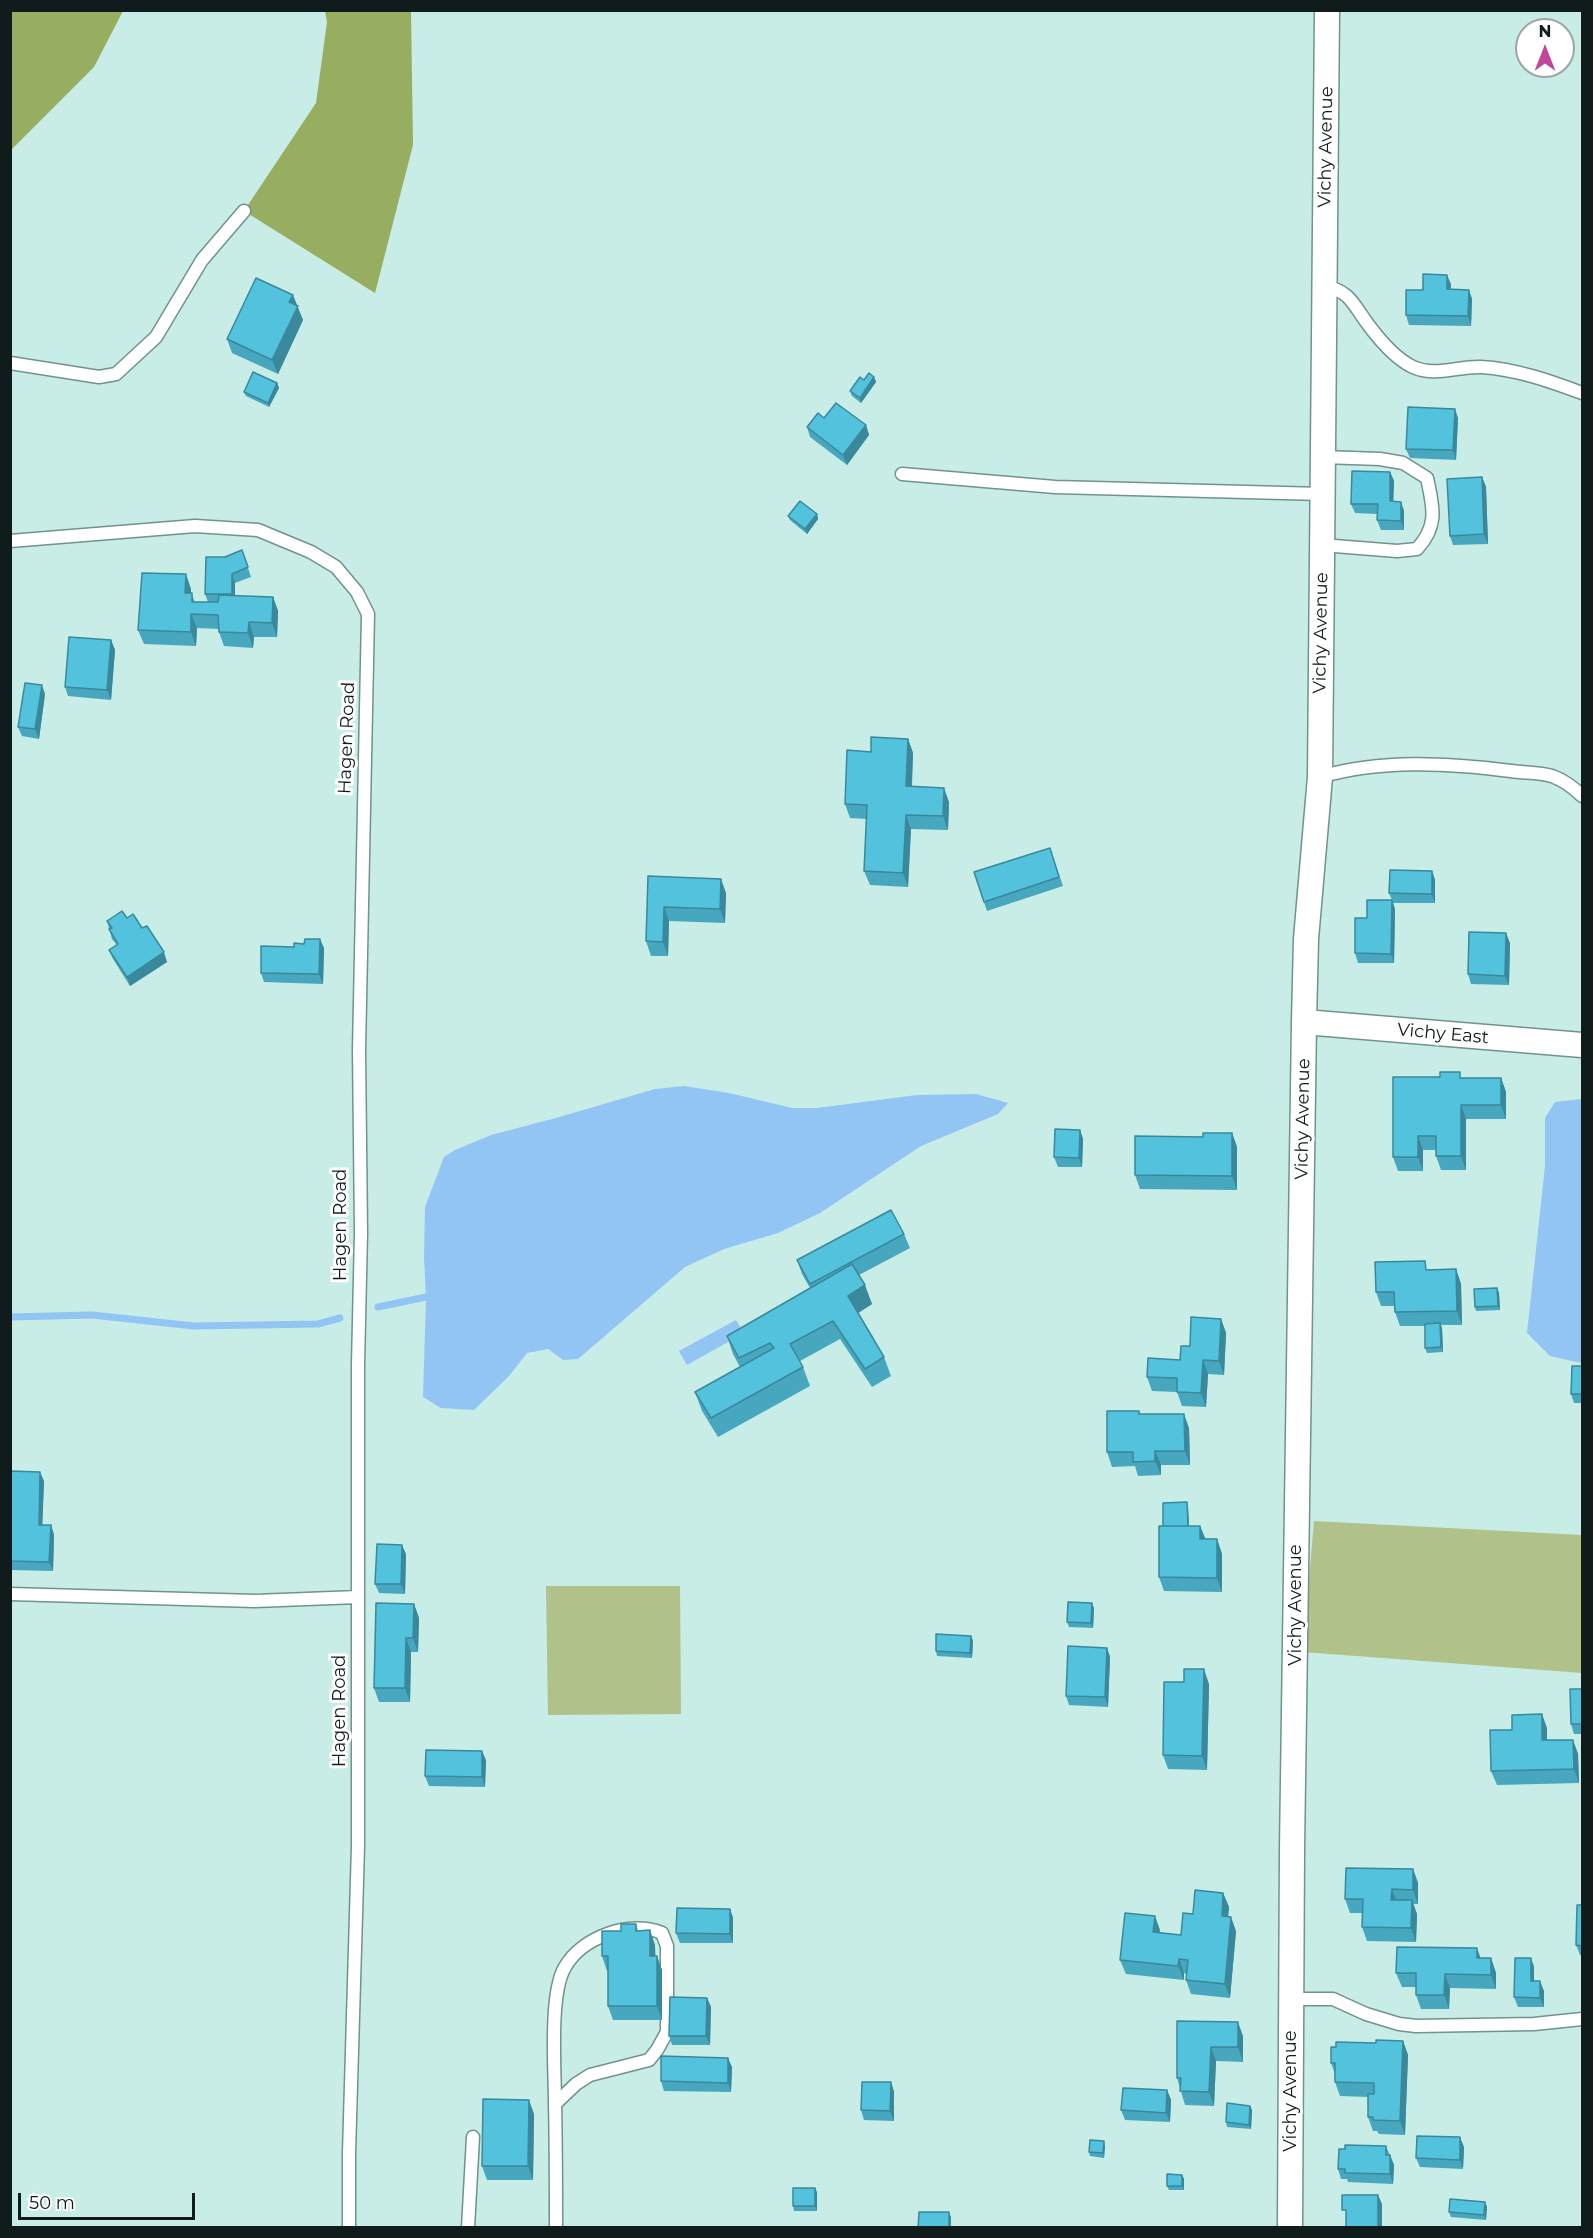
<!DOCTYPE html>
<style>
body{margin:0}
#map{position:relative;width:1593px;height:2238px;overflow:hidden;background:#c8ece6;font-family:Montserrat,sans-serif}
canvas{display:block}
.frame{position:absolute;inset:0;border:12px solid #0f1c1b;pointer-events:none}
.north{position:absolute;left:1515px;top:18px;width:60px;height:60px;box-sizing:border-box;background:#fff;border:2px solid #9fa4a4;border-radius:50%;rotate:0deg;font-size:16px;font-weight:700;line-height:24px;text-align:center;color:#0f1c1b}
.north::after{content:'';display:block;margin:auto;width:21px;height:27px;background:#c0479a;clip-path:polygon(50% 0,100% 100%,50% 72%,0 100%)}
.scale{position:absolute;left:18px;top:2193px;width:177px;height:27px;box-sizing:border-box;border:3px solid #0f1c1b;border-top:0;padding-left:8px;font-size:18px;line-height:21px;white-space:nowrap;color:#0f1c1b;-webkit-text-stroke:4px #fff;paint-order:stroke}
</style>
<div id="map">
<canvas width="1593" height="2238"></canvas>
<div class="frame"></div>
<div class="north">N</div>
<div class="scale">50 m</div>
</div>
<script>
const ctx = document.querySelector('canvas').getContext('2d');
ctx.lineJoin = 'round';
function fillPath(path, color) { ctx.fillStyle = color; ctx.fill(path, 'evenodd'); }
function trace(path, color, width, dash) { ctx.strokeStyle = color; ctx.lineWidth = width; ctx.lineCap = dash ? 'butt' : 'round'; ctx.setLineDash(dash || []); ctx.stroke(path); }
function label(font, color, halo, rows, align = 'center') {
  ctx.font = font + ' Montserrat,sans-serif'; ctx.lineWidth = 6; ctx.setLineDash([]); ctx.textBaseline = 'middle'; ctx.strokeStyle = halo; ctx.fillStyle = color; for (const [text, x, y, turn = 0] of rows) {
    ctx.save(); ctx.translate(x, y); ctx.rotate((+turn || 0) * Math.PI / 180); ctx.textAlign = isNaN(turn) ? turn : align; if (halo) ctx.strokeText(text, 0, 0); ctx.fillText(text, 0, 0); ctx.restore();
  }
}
const green = new Path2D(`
 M1314,1521L1582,1535V1673L1303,1652Z
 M546,1586H680L681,1714L548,1715Z`);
const forest = new Path2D(`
 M11,10L123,11L94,67L11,150Z
 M325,11H411L413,145L375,293L244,211L316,103L327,22Z`);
const water = new Path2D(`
 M684,1086L729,1093L792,1108H817L917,1095L976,1094L1008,1103L998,1114L921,1146L820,1213L778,1233L724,1249L685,1267L578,1359L563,1360L548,1349L527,1353L509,1376L474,1410L441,1408L423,1397L426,1297L424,1258L425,1207L444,1157L455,1150L491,1135L556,1118L655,1089Z
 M1582,1099V1363H1581L1550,1356L1527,1333L1545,1166V1118L1555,1102Z
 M736,1320L748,1341L728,1342L687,1365L679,1351Z`);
const stream = new Path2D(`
 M378,1307L426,1297
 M10,1317L92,1315L194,1326L318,1324L340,1318`);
const lane = new Path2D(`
 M1324,286C1350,291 1353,304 1367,323C1378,338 1396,359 1413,367C1435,377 1458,366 1481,367C1516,369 1550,381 1582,393
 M10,363L99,377L116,374L156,337L202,260L244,211
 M902,474L1055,487L1322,494
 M10,541L195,526L258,530L311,552L336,567L357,592L368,614L359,1050L361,1233L358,1365V1846L349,2153V2228
 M1322,545L1397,551L1417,549C1439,525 1433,507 1427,478L1403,463L1380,459L1323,457
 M1320,777C1381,759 1448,763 1511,771C1524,773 1539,772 1552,776C1563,780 1574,788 1582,796
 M10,1594L255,1601L358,1597
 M1291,1999H1333L1366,2014L1399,2024L1416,2026L1534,2024L1582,2019
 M555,2104L576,2084L590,2075L649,2060L657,2050L667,2032V1946L662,1933C630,1920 582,1937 565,1967C549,1993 555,2071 555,2103C556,2145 556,2186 556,2228
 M468,2228L473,2137`);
const street = new Path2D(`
 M1304,1022L1582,1045
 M1290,2228L1292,1849L1304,1022L1306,939L1320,777L1327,10`);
const wall = new Path2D(`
 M1451,284L1450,289L1469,290L1472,299L1471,326L1409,325L1406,315L1423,290Z
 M297,306L303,320L278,374L232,353L227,339Z
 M874,377L876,382L861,403L852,396L850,391Z
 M277,383L279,388L269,407L246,396L244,392Z
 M1458,418L1456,460L1410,458L1406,449Z
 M866,425L869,435L847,465L810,437L807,427Z
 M1390,472L1394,481L1393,502H1401L1404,511V530H1381L1377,520V514L1355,513L1351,504Z
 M1482,477L1486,487L1488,544L1453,545L1450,536Z
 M817,514L818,519L807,534L790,520L788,516Z
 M242,550L251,577L235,583V596L273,597L278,611L277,637H254L253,648L224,646L219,632V629L197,628L196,646L144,644L138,630L191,589V593L195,602H208L205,594L225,557Z
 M111,640L115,650L111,700L68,696L65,687Z
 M45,694L39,739L22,736L18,727Z
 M908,739L913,753L912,787L949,802L948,830L911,829L908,887L870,885L864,871L867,819L850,818L845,804L871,752Z
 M1050,848L1063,886L987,911L974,872Z
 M1432,871L1435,880V903H1393L1395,909L1394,963H1358L1355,953L1367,918L1392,900L1389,893Z
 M648,876L726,893L725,923L669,921L668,956H651L646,941Z
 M127,918L142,928L167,962L130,986L113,959L109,950L117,945L112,939L107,921Z
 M1510,943L1509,985L1471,984L1468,974Z
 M324,948L323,984L264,982L261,973Z
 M1462,1078H1501L1506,1092V1119H1466V1170H1441L1436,1156V1150H1423V1171H1398L1393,1157Z
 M1080,1130L1083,1139L1082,1167H1058L1054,1157Z
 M1232,1133L1237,1147V1190L1140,1189L1135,1175L1203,1137Z
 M904,1234L910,1248L859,1275L872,1304L858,1313L884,1357L891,1376L872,1387L840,1339L800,1361L803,1367L810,1386L718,1437L702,1411L695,1392L740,1367L733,1354L727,1336L810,1288L802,1274L797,1260Z
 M1456,1269L1461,1284L1462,1325H1441L1442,1328L1443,1352L1427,1353L1425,1348V1326H1400L1395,1312L1394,1306H1381L1376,1292L1429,1270Z
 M1497,1288L1499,1293L1500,1310L1476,1311L1475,1307Z
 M1221,1319L1226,1333L1224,1375L1208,1374L1206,1407L1182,1406L1177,1392L1152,1391L1147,1377L1180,1360L1190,1346Z
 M1582,1366V1403H1574L1571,1394Z
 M1139,1411L1140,1414L1189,1428L1190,1465H1161V1475L1138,1476L1135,1466L1112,1467L1107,1452Z
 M10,1471L44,1481L42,1525H51L54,1535L53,1571L10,1570Z
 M1187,1502L1188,1507L1189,1526H1200L1205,1539H1217L1222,1554V1592L1164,1591L1159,1577L1163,1526Z
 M406,1554L405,1594L379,1593L375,1584Z
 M414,1604L419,1618L418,1652H411L410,1702H379L374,1688Z
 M1094,1608L1093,1628L1069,1627L1067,1622Z
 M971,1636L973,1641L972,1658L937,1656L936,1651Z
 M1107,1648L1110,1657L1108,1707L1069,1705L1066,1696Z
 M1209,1684L1207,1770L1168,1769L1163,1755Z
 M1582,1689V1734H1574L1571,1724Z
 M1547,1728V1740H1573L1578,1754L1579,1783L1497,1785L1491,1771Z
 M486,1760L485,1787L429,1786L425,1776Z
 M1413,1869L1418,1883V1904H1413L1417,1914L1416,1942L1367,1941L1362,1927L1363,1913H1350L1345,1899Z
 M1223,1893L1229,1907L1228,1917L1236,1931L1230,1998L1191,1994L1186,1980V1974L1184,1973V1980L1126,1974L1120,1960L1160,1930L1159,1933L1181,1935L1193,1914Z
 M1582,1905V1955H1580L1576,1945Z
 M730,1909L733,1918V1943H680L676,1933Z
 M636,1924L638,1931L655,1945V1956L662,1970V2020H613L608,2006V1971H607L602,1956L621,1931Z
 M1481,1958H1491L1496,1973V1989L1450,1988L1449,2009H1421L1416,1995V1987H1402L1396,1973Z
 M1531,1958L1534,1967V1981L1544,1991V2007H1518L1514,1997Z
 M707,1998L711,2007L710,2045H672L669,2036Z
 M1177,2021L1243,2036V2062L1216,2061L1214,2106L1185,2105L1177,2078Z
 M1403,2041L1408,2055L1405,2135L1379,2134L1377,2131H1373L1368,2117V2097L1340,2096L1335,2082V2074L1331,2063L1376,2043Z
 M732,2067L731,2092L664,2091L661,2081Z
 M891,2082L894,2092V2121L864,2120L861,2110Z
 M1167,2090L1171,2100L1170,2122L1125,2120L1121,2110Z
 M1250,2106L1252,2110L1251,2129L1227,2127L1226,2122Z
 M534,2114L533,2180H487L482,2166Z
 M1105,2146L1104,2158L1090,2156L1089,2152Z
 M1386,2146L1394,2165L1393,2184L1348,2182L1347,2179H1341L1338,2169Z
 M1464,2147L1463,2169L1420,2167L1416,2158Z
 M1182,2175L1184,2179V2190H1169L1167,2186Z
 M817,2192V2211H794L793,2206Z
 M1485,2202L1487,2207L1486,2220L1451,2217L1449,2212Z`);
const shadedWall = new Path2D(`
 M1447,275L1451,284L1450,299L1447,289Z
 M1469,290L1472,299L1471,326L1468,316Z
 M293,295L303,320L278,374L272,360L289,302Z
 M874,377L876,382L861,403L860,398Z
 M277,383L279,388L269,407L268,403Z
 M1455,409L1458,418L1456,460L1453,450Z
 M866,425L869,435L847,465L843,455Z
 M1390,472L1394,481L1393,511L1390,501Z
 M1482,477L1486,487L1488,544L1484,534Z
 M1401,502L1404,511V530L1401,521Z
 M817,514L818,519L807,534L805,529Z
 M186,574L191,589L190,607L185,593Z
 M232,574L235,583V604L232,594Z
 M273,597L278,611L277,637L272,623Z
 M191,614L197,628L196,646L191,632Z
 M249,622L254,637L253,648L248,633Z
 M111,640L115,650L111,700L107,690Z
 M42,685L45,694L39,739L35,729Z
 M908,739L913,753L911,800L906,786Z
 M944,788L949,802L948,830L943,816Z
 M906,815L911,829L908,887L903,873Z
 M1432,871L1435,880V903L1432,894Z
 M721,879L726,893L725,923L720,909Z
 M1392,900L1395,909L1394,963L1391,954Z
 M664,907L669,921L668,956L663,942Z
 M1506,933L1510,943L1509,985L1505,976Z
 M320,939L324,948L323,984L319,974Z
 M164,952L167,962L130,986L127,977Z
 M1501,1078L1506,1092V1119L1501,1105Z
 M1461,1105L1466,1119V1170L1461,1156Z
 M1080,1130L1083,1139L1082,1167L1079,1158Z
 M1232,1133L1237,1147V1190L1232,1176Z
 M1418,1136L1423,1150V1171L1418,1157Z
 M1456,1269L1461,1284L1462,1325L1457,1311Z
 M865,1285L872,1304L855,1315L848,1296Z
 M1497,1288L1499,1293L1500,1310L1498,1306Z
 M1221,1319L1226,1333L1224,1375L1219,1361Z
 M1440,1323L1442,1328L1443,1352L1441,1347Z
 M1203,1360L1208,1374L1206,1407L1201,1393Z
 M1184,1414L1189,1428L1190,1465L1185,1451Z
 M1155,1451L1161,1465V1475L1155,1461Z
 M40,1472L44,1481L42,1534L39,1525Z
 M1187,1502L1188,1507L1189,1532L1188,1527Z
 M51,1525L54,1535L53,1571L49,1562Z
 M1200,1526L1206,1540L1200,1539Z
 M1217,1539L1222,1554V1592L1217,1578Z
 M402,1545L406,1554L405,1594L401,1584Z
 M1092,1603L1094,1608L1093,1628L1091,1623Z
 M414,1604L419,1618L418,1652L413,1638Z
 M971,1636L973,1641L972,1658L970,1653Z
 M406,1638L411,1652L410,1702L405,1688Z
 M1107,1648L1110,1657L1108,1707L1105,1697Z
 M1204,1669L1209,1684L1207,1770L1202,1756Z
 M1542,1714L1547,1728V1754L1542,1740Z
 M1573,1740L1578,1754L1579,1783L1574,1769Z
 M482,1751L486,1760L485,1787L482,1777Z
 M1413,1869L1418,1883V1904L1413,1890Z
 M1392,1889L1397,1903L1391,1900Z
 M1223,1893L1229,1907L1227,1930L1222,1916Z
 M1412,1900L1417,1914L1416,1942L1411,1928Z
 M730,1909L733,1918V1943L730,1934Z
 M1155,1916L1160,1930L1158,1947L1153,1932Z
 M1231,1917L1236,1931L1230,1998L1225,1984Z
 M650,1930L655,1945L656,1970L650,1956Z
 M1477,1948L1482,1962L1477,1958Z
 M657,1956L662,1970V2020L657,2006Z
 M1491,1958L1496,1973V1989L1491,1975Z
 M1531,1958L1534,1967V1991L1531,1981Z
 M1179,1959L1184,1973V1980L1178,1966Z
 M1445,1974L1450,1988L1449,2009L1444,1995Z
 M1540,1981L1544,1991V2007L1540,1998Z
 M707,1998L711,2007L710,2045L706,2036Z
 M1238,2022L1243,2036V2062L1238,2047Z
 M1403,2041L1408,2055L1405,2135L1400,2121Z
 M1211,2047L1216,2061L1214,2106L1209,2092Z
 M728,2058L732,2067L731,2092L728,2083Z
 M891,2082L894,2092V2121L890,2111Z
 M1167,2090L1171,2100L1170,2122L1166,2113Z
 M529,2100L534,2114L533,2180L528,2166Z
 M1250,2106L1252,2110L1251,2129L1249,2125Z
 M1460,2137L1464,2147L1463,2169L1460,2160Z
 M1104,2141L1105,2146L1104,2158L1103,2153Z
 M1390,2155L1394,2165L1393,2184L1390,2174Z
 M1182,2175L1184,2179V2190L1182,2186Z
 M815,2188L817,2192V2211L815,2206Z
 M1378,2195L1382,2204V2228H1378Z
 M1485,2202L1487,2207L1486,2220L1484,2215Z
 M949,2212L951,2217V2228H949Z`);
const building = new Path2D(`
 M1423,274L1447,275V289L1469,290L1468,316L1406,315V290H1423Z
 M256,278L293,295L289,302L298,306L272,360L227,339Z
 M253,372L277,383L268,403L244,392Z
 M869,373L874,377L860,398L850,391L860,377L864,380Z
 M836,403L866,425L843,455L807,427L818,413L824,418Z
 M1408,407L1455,409L1453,450L1406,449Z
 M1352,471L1390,472V501L1401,502V521L1377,520L1378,504H1351Z
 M1482,477L1484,534L1450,536L1447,479Z
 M800,501L817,514L805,529L788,516Z
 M242,550L248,567L232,574V594H205L206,557H225Z
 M142,573L186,574L185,593H192V602H218L219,595L273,597L272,623L249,622L248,633L219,632L218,615L191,614V632L138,630Z
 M69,637L111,640L107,690L65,687Z
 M25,683L42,685L35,729L18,727Z
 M871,737L908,739L906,786L944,788L943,816L906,815L903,873L864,871L867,805L845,804L847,750L871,752Z
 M1050,848L1059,877L984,902L974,872Z
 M1390,870L1432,871V894L1389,893Z
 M648,876L721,879L720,909L664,907L663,942L646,941Z
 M1367,900H1392L1391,954L1355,953V918H1367Z
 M122,911L127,918L133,914L142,928L147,926L164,952L127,977L109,950L118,944L109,929L112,928L107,921Z
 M1469,932L1506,933L1505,976L1468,974Z
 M305,939H320L319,974L261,973V946L294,947V943L304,944Z
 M1440,1072H1460V1078H1501V1105H1461V1156H1436V1136H1418V1157H1393V1077H1440Z
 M1055,1129L1080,1130L1079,1158L1054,1157Z
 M1203,1133H1232V1176L1135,1175V1136L1203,1137Z
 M891,1210L904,1234L810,1284L797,1260Z
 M1425,1261L1426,1270L1456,1269L1457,1311L1395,1312L1394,1292H1376L1375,1262Z
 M852,1264L865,1285L848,1296L884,1357L865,1369L833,1321L790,1344L803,1367L711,1418L695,1392L774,1348L770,1343L739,1358L727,1336Z
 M1497,1288L1498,1306L1475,1307L1474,1289Z
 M1191,1317L1221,1319L1219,1361L1203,1360L1201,1393L1177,1392V1378L1147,1377L1148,1358L1180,1360L1181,1346H1190Z
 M1440,1323L1441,1347L1425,1348V1324Z
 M1572,1366H1582V1394H1571Z
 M1107,1411H1139V1414H1184L1185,1451H1155V1461L1133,1462V1452H1107Z
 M10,1471L40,1472L39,1525H51L49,1562L10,1561Z
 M1187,1502L1188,1526H1163V1503Z
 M1159,1526H1200V1539H1217V1578L1159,1577Z
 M377,1544L402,1545L401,1584H375Z
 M1068,1602L1092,1603L1091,1623L1067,1622Z
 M376,1603L414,1604L413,1638H406L405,1688H374Z
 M936,1634L971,1636L970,1653L936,1651Z
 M1068,1646L1107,1648L1105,1697L1066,1696Z
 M1184,1669H1204L1202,1756L1163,1755L1164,1682H1184Z
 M1570,1689H1582V1724H1571Z
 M1542,1714V1740H1573L1574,1769L1491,1771L1490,1730H1512V1715Z
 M426,1750L482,1751V1777L425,1776Z
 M1346,1868L1413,1869V1890L1392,1889L1391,1900H1412L1411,1928L1362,1927L1363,1899H1345Z
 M1195,1890L1223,1893L1222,1916L1231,1917L1225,1984L1186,1980L1188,1960L1179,1959L1178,1966L1120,1960L1125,1913L1155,1916L1153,1932L1181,1935L1183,1913L1193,1914Z
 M1577,1905H1582V1946L1576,1945Z
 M677,1908L730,1909V1934L676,1933Z
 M621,1924H636V1931L650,1930V1956H657V2006H608V1956H602V1931H621Z
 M1397,1947L1477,1948V1958H1491V1975L1445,1974L1444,1995H1416V1973H1396Z
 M1515,1958H1531V1981H1540V1998L1514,1997Z
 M670,1997L707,1998L706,2036H669Z
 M1177,2021L1238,2022V2047H1211L1209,2092L1180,2091L1181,2078H1177Z
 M1376,2040L1403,2041L1400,2121L1373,2120V2117H1368V2094H1374V2083L1335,2082V2063H1331V2047H1336V2042L1376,2043Z
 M661,2056L728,2058V2083L661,2081Z
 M862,2082H891L890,2111L861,2110Z
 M1123,2088L1167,2090L1166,2113L1121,2110Z
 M483,2099L529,2100L528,2166H482Z
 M1227,2103L1250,2106L1249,2125L1226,2122Z
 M1417,2136L1460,2137V2160L1416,2158Z
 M1090,2140L1104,2141L1103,2153L1089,2152Z
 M1345,2145L1386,2146V2155H1390V2174L1345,2173V2169H1338L1339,2149H1345Z
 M1167,2174L1182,2175V2186H1167Z
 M793,2188H815V2206H793Z
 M1342,2195H1378V2228H1346V2210H1342Z
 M1450,2199L1485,2202L1484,2215L1449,2212Z
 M919,2212H949V2228H918Z`);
const streetNames = [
 ["Vichy Avenue",1326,147,-89],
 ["Vichy Avenue",1321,633,-89],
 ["Hagen Road",347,738,-88],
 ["Vichy East",1443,1034,5],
 ["Vichy Avenue",1303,1119,-89],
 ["Hagen Road",341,1225,-90],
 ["Vichy Avenue",1296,1605,-90],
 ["Hagen Road",340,1711,-90],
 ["Vichy Avenue",1291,2091,-90]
];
fillPath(green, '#b0c18a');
fillPath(forest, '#97ad5f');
fillPath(water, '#92c4f4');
trace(stream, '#92c4f4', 7);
trace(lane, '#71928d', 15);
trace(street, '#71928d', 27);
trace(lane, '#fff', 12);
trace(street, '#fff', 24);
fillPath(wall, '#47a7be');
fillPath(shadedWall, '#3a889b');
fillPath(building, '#53c2dd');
trace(building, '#3a889b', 1.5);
label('18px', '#0f1c1b', '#fff', streetNames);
</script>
